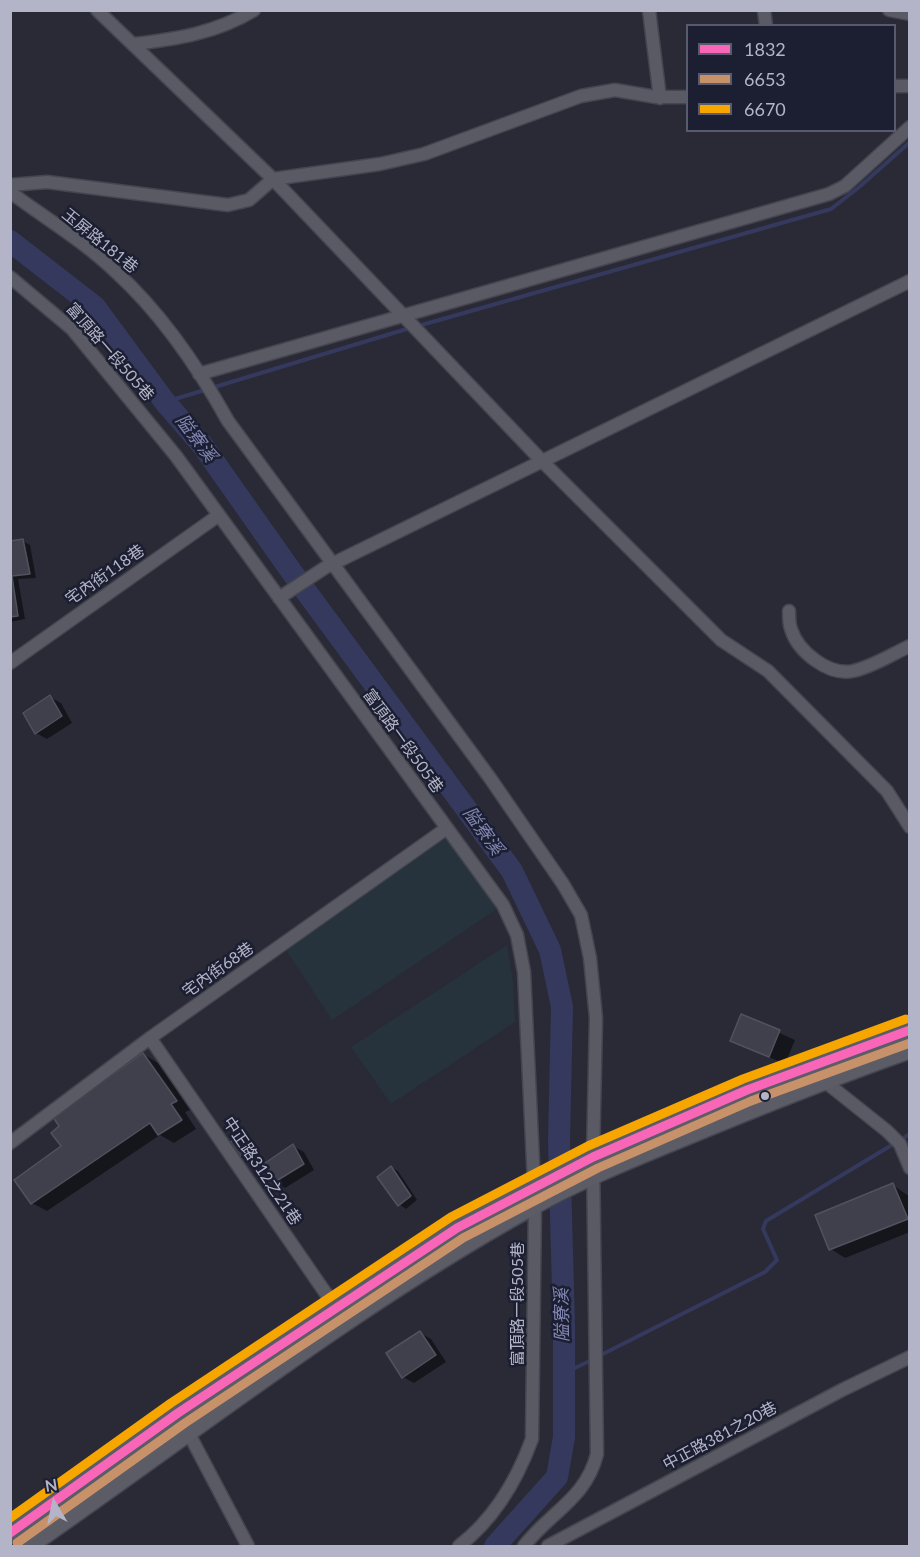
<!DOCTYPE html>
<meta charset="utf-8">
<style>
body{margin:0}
#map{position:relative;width:920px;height:1557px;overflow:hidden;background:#292a36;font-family:Lato,sans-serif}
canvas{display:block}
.frame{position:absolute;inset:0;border:12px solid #b3b4c8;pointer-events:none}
.legend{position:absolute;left:686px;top:24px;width:210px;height:108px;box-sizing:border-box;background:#1c1f31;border:2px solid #585b6d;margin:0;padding:8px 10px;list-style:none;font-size:18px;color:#b3b4c8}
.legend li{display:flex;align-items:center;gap:12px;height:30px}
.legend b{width:30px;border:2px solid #585b6d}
.north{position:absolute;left:24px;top:1473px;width:60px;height:60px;-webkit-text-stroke:4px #1c1f31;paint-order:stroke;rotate:351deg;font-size:16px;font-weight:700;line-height:24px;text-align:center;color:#b3b4c8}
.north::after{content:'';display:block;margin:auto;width:21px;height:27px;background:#b3b4c8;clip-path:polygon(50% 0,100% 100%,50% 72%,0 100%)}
</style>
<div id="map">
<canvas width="920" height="1557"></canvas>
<div class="frame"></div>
<ul class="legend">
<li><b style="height:8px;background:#fa66b7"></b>1832</li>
<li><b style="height:8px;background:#c7916a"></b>6653</li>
<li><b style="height:8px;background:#f7a600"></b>6670</li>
</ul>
<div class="north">N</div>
</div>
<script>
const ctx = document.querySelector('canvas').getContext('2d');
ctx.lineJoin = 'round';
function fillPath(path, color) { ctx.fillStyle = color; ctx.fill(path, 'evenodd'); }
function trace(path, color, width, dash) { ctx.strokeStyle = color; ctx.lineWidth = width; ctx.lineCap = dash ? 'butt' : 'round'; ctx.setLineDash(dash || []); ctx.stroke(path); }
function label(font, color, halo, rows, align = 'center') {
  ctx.font = font + ' Lato,"Noto Sans TC",sans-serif'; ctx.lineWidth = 5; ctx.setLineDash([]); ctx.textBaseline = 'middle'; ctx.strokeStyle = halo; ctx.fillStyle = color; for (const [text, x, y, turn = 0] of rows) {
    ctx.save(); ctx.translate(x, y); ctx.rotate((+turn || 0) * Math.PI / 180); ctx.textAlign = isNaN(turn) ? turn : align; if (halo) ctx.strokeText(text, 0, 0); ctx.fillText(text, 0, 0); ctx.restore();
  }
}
const green = new Path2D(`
 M443,831L503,905L332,1020L282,944Z
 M507,945L513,981L515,1022L391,1104L351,1047Z`);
const shadow = new Path2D(`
 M23,541L30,545L36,578L18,579L25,619L10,622V543Z
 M50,697L61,703L72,723L47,739L36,733L25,714Z
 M742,1016L795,1040L785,1064L732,1041Z
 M143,1054L158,1063L190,1110L185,1112L196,1129L174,1143L160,1135L47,1211L32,1203L63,1146Z
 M242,1137L249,1141L257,1153L246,1160L240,1156Z
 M293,1146L304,1152L314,1170L285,1188L274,1182Z
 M391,1167L398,1171L417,1200L406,1209L399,1204Z
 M893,1185L910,1197V1232L845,1258L831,1249Z
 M420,1333L431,1339L446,1362L414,1383L403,1377Z`);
const stream = new Path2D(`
 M418,326L831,209L858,188L910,142
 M165,402L410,328
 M599,1356L765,1272L777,1260L763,1229L766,1221L910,1134
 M564,1373L592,1360`);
const river = new Path2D(`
 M10,241L95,307L165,402L203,446L291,571L512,871L550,950L562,1007L559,1141L564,1327V1437L557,1477L495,1546`);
const building = new Path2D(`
 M23,539L30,574L12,576L18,616L10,617V541Z
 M50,695L62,716L35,734L23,713Z
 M741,1014L780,1030L769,1057L730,1041Z
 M143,1053L177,1101L171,1104L182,1120L158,1135L150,1123L31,1204L14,1180L61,1146L51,1133L59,1126L53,1117Z
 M242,1135L251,1148L239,1157L229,1143Z
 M293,1144L304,1164L273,1183L262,1165Z
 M391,1166L411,1196L398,1206L377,1177Z
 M893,1183L908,1219L829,1250L815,1215Z
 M420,1331L436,1355L402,1378L386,1353Z`);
const street = new Path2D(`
 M97,10L273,179L541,460L721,640L768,671L887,791L910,827
 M649,10L660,98
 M764,10L766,26
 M889,10L910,14
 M134,44C177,39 216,33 254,10
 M894,86H910
 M10,185L47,182L228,205L249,200L273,179L380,164L424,154L581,96L615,90L656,97H688
 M10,192C45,218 85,242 116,272C162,314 198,367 228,421L490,778L563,884L581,915L590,958L596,1018L593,1157L597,1454C586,1499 550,1512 524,1546
 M10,277L72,329L176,456L503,905L517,935L524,972L535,1204L532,1439C517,1480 494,1519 459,1546
 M199,374L829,194L845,186L910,127
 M279,598L326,567L910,281
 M789,611C789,616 789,624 791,629C798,652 829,676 853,671C872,667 892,654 910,646
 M10,663L219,515
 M150,1038L340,1314
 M822,1075L823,1080L887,1131L900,1144L910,1168
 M10,1143L150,1038L447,828
 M178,1413L248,1546
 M548,1546L842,1390L910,1357`);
const primary = new Path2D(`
 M10,1533L178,1413L457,1228L593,1157L747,1090L910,1030
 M28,1546C194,1431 355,1304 532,1206C578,1180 627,1160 676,1140C753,1108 831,1077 910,1049`);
const bus1 = new Path2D(`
 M10,1533L178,1413L457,1228L593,1157L747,1090L910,1030`);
const bus2 = new Path2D(`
 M17,1543L185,1423L463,1238L598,1168L751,1101L910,1043`);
const bus3 = new Path2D(`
 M10,1518L171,1403L451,1217L588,1146L743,1079L906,1019`);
const markers = [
 [765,1096,5,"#b3b4c8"]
];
const streetNames = [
 ["玉屏路181巷",100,241,39],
 ["富頂路一段505巷",110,352,49],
 ["宅內街118巷",105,575,-35],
 ["富頂路一段505巷",403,741,54],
 ["宅內街68巷",218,970,-35],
 ["中正路312之21巷",262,1171,56],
 ["富頂路一段505巷",518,1304,-90],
 ["中正路381之20巷",720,1436,-28]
];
const waterNames = [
 ["隘寮溪",196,438,53],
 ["隘寮溪",483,831,54],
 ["隘寮溪",562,1315,-91]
];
fillPath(green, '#26323c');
fillPath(shadow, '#0007');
trace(stream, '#35395d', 4);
trace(river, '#35395d', 22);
fillPath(building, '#40404c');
trace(building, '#51525e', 1.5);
trace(street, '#44454e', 15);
trace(primary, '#444550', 21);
trace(street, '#595a64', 12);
trace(primary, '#5b5c66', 18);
trace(bus1, '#fa66b7', 9);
trace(bus2, '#c7916a', 9);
trace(bus3, '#f7a600', 9);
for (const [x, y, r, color] of markers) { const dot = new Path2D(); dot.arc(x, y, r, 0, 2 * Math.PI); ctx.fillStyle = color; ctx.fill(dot); trace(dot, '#1c1f31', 2); }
label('16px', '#b3b4c8', '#1c1f31', streetNames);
label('italic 18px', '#8288b3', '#1c1f31', waterNames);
</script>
